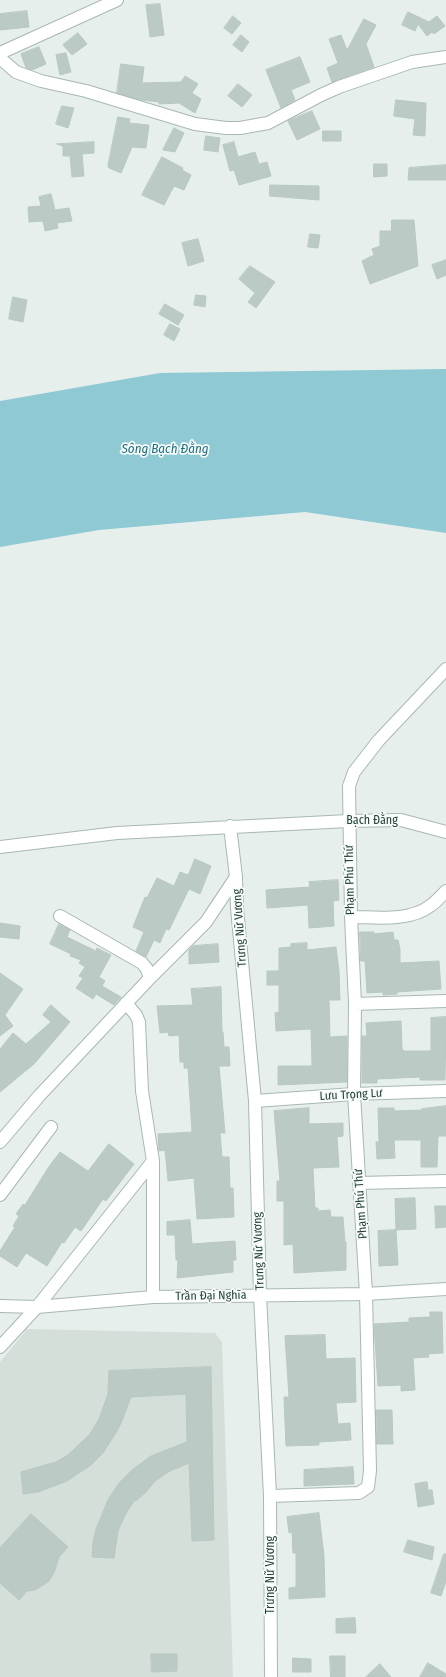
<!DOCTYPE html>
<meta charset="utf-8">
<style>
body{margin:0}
canvas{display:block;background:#e6efeb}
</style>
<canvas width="446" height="1677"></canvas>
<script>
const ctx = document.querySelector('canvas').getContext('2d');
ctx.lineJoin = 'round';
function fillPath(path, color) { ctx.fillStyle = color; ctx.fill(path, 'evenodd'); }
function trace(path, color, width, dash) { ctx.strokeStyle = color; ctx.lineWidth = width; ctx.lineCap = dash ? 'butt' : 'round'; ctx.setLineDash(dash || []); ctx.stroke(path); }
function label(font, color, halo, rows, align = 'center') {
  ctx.font = font + ' "Fira Sans Condensed",sans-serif'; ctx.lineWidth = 3.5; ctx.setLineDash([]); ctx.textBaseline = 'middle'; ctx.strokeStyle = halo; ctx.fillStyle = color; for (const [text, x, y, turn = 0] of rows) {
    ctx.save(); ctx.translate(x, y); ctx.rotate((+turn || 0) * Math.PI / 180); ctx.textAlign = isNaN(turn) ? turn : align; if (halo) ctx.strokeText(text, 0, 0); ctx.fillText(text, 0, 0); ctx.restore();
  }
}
const built = new Path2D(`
 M27,1329L215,1333L222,1342L233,1677H0V1362Z`);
const water = new Path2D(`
 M446,369V533L305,512L99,530L0,547V401L160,373Z`);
const building = new Path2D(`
 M160,4L164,35L150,37L146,5Z
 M27,11L29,27L0,30V14Z
 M408,12L429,22L437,16L445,26L434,34L432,32L427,36L418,24L415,31L402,25Z
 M233,16L241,23L232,34L224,28Z
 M364,19L376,25L366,44L374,67L332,82L327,68L338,63L329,39L341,35L347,50Z
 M78,33L87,44L72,55L63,45Z
 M241,35L249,42L242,52L233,45Z
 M39,47L46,64L32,70L26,68L21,54Z
 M66,53L71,72L60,75L56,55Z
 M300,57L310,82L291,90L295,100L281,108L266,70Z
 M121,64L144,67L142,83L181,82L185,76L198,84L192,93L201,99L195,113L179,103L159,104V102L142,100L117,93Z
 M238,84L252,95L242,107L228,96Z
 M396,100L426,103L425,136L413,135L415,119L394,116Z
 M62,106L74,108L68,128L56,124Z
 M312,111L320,129L297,140L288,121Z
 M118,117L130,119L129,123L149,125L146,148L132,147L121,173L109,168L108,166Z
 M174,128L184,133L175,152L163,150Z
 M323,131H341V141H323Z
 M206,136L220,138L218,152L204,150Z
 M94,142V153L82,154L84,176L72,177L70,156H63V146L57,144Z
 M234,142L238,157L255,152L259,164L267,162L271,176L239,185L234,170L230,171L223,145Z
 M162,157L183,168L182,170L191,175L184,190L174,186L164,205L142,195Z
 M374,164H387V176L374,177Z
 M446,165V180H408L409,168Z
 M270,185L319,186V200L270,196Z
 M51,194L55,210L69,208L72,221L57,223L58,228L45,231L43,221L29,222L28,207L41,206L39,197Z
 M392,220H414L418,266L370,284L362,261L374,255L372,249L380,246V231H391Z
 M310,234L320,235L318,248L308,247Z
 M198,239L204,261L188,266L182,243Z
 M446,260V275L437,279L432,265Z
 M250,266L275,282L256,308L248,302L255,293L239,279Z
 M196,295L206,296L205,307L194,305Z
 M13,297L27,300L23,322L9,319Z
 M165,304L184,315L178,325L159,314Z
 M170,324L180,329L174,341L164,335Z
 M195,859L211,866L200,894L189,889L169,930L166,929L160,943L154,940L146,957L136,951L144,932L133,927L145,897L147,898L157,878L174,886L180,872L188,875Z
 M338,880L339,900L333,901L334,926L309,928L308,905L267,908L266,890L310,887L309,882Z
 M0,923L20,926L19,939L0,937Z
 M59,924L70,930L67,937L96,951L97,948L111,955L99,977L105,981L102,986L121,997L114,1005L96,994L93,999L76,988L83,978L79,976L85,967L79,963L81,960L70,956L71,954L50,944Z
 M360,932H374V934L393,932L394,940H398L400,949V963L439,961L441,989L397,992V994L383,995V992L367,993L365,961H361Z
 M307,943V950L336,947L339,971L340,1000H329L330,1037L347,1036V1082L278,1085V1066H312L311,1029L276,1031L275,1013L279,1012V985H267V971H279V948L291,947V944Z
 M218,944L219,962L189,964V950L193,946Z
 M0,973L23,989L5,1015L13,1026L0,1036Z
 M221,987L222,1032H223L224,1047H229L230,1066H219L225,1133H220L222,1157H229L230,1188H233L234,1217L197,1219L194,1178L168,1181L165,1150L159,1151L158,1134L192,1132L188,1068H184V1062H180L179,1035L169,1036L168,1032L160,1033L157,1006L193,1005L191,989Z
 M51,1005L70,1022L34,1064L0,1092V1049L13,1033L26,1044L51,1022L43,1015Z
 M446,1017L445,1080H420V1077L377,1079V1083H362V1036H367L366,1023L401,1021L402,1049L404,1051H431V1018Z
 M446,1106V1136H438L437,1167H421V1140H394L395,1158L377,1159L376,1142H379L378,1108H394V1111L422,1110V1109Z
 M309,1108V1124L343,1123V1136L337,1137L339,1167L313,1168L315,1208H318V1211L330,1210L331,1217H343L345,1242H346V1270L294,1273L293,1244L284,1245V1201H277V1181H280L274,1111Z
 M109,1144L134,1164L106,1201L103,1199L81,1231L75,1227L64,1243L62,1242L47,1266L26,1253L17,1267L0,1256V1251L15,1227L13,1226L19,1216L16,1214L23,1204L25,1205L48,1168L60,1152L88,1171Z
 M415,1198L416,1229L396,1230L395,1199Z
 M435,1206H446V1227L436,1228Z
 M190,1220L192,1244L235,1241L236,1260H233V1272L177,1278L178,1260H176L175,1235H167V1222Z
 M396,1230L398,1265L379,1266L378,1231Z
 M430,1312H442L443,1353L428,1354L429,1357L413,1358L415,1390L401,1391V1385L378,1386L374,1324L409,1322V1318L430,1317Z
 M325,1335L326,1359L355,1358L356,1402L336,1403L338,1424L350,1423L351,1440L319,1442V1445L286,1446L284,1397H289L285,1336Z
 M211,1367L214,1540L192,1541L189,1463L170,1471L155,1481L146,1492L137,1500L134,1501L125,1515L118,1531L114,1558L92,1557L93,1542L96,1529L108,1500L119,1483L132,1470L151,1456L187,1442L186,1394L131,1397L122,1421L117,1431L103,1453L91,1465L67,1481L38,1492L23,1494L21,1472L56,1462L68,1455L90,1434L99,1419L108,1394L109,1371Z
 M376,1410H392L393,1444H377Z
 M353,1467L354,1484L304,1486V1470Z
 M427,1482L428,1490H432L434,1504L418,1507L415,1484Z
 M319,1513L324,1556L325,1597L289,1599V1588L296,1587V1553H293L292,1532L289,1533L287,1517Z
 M31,1514L68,1547L59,1557L54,1573L48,1582L35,1590L27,1591L19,1600L0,1583V1548Z
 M408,1540L434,1547L432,1560L404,1552Z
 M444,1554H446V1581L441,1596L431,1593Z
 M355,1618L356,1633H336V1619Z
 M151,1654H177V1671L152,1672Z
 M330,1656H345V1677H331Z
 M293,1658L311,1659V1672H293Z
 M428,1663L446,1674V1677H420Z
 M380,1664L391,1677H366Z`);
const minor = new Path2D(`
 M0,53L117,0
 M0,58L16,72L41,81L86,91L195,124L226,128H240L268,123L321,95L339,87L412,62L446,57
 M60,916L142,963L147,969L150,978
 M351,917C375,917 409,922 430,906C436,902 441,896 446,891
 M126,1003L136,1015L139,1022L142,1091L153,1161V1297
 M355,1004L446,1001
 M255,1101L354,1094L446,1091
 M0,1142L39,1096L150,978L206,922L236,877
 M359,1183L446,1181
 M0,1195L51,1127
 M0,1347L37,1307L153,1161
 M270,1496L359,1493L368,1487L370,1471L366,1294L354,1094L355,1004L351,917L349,786L354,772L379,740L446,669`);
const tertiary = new Path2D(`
 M230,826L236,877L237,908L255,1101L260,1295L270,1496L271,1677
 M0,847L117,833L348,821L401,820L446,832
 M0,1306L37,1307L153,1297L366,1294L446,1289`);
const streetNames = [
 ["Bạch Đằng",372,821],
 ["Phạm Phú Thứ",350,880,-91],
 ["Trưng Nữ Vương",240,928,-94],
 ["Lưu Trọng Lư",351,1095,-3],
 ["Phạm Phú Thứ",361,1204,-94],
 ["Trưng Nữ Vương",259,1251,-92],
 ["Trần Đại Nghĩa",211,1296,-1],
 ["Trưng Nữ Vương",271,1575,-90]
];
const waterNames = [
 ["Sông Bạch Đằng",165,449]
];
fillPath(built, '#d4dfda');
fillPath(water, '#8ec9d4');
fillPath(building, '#bbcac4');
trace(building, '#b8c9c2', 1);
trace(minor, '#a8b8b2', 14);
trace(tertiary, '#a8b8b2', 14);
trace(minor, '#fff', 12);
trace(tertiary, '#fff', 12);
label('12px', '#24423a', '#f7fbf9', streetNames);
label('italic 13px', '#1c6f80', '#f7fbf9', waterNames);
</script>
